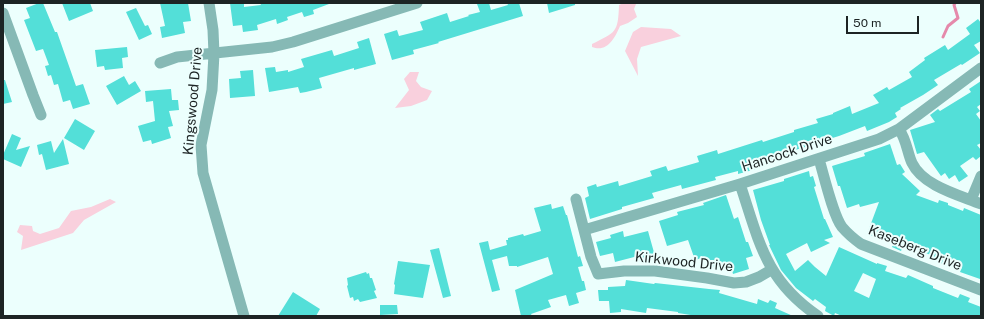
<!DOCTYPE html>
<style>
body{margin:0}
#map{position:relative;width:984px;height:319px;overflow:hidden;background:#ecfffd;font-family:"Public Sans",sans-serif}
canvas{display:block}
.frame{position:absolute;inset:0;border:4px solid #1d2424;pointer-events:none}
.scale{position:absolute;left:846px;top:16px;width:73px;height:18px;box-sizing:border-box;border:2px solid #1d2424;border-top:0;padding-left:5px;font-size:12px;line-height:14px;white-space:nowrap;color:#1d2424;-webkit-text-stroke:3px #ecfffd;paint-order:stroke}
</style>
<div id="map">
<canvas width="984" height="319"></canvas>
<div class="frame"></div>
<div class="scale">50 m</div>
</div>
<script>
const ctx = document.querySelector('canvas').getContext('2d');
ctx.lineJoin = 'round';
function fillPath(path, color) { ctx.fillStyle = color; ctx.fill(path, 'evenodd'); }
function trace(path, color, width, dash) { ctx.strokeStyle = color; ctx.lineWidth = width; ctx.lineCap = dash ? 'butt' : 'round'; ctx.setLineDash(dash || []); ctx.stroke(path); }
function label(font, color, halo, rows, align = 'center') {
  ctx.font = font + ' "Public Sans",sans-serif'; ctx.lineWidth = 4; ctx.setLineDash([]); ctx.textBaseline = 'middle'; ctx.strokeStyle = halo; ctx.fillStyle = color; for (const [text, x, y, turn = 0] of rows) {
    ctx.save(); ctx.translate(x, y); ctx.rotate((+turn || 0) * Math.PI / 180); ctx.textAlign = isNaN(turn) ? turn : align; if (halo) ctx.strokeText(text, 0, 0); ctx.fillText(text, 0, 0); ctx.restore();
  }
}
const green = new Path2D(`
 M624,3L636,4L634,9L637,17L628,23L620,26C615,38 607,53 592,47V44C616,32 618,33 619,5Z
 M641,27L671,29L681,36L641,47L637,59L638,76L625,51L633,32Z
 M410,72H419L416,81L421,87L432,91L427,100L411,106L395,108L409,90L404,79Z
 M110,199L116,202L84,220L73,233L21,250L23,236L17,232L20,225L32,226L33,231L40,234L59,228L71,211L91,207Z`);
const stream = new Path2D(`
 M943,37L948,26L958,18L954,5L955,3`);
const building = new Path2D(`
 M39,3H43L55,32H57L76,86L83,84L90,104L73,109L70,100L63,102L58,84L54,85L51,75L48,76L45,66L49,65L43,49L36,51L24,20L30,18L26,8Z
 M62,3H90L93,11L69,21Z
 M160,3H188L191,21L183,22L185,33L162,38L160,27L165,26Z
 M230,3H244V7L261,5L260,3H328L329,4L313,10L314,14L304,17L302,12L287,17L288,20L277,24L276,19L257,25L258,30L243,32L242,25L233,26Z
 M482,3H489L491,10L508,5L507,3H519L523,16L438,42L439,43L413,50L414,54L392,60L384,34L397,30L399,36L423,30L420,22L447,13L450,22L469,16L468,15L480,12L477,4Z
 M547,3H575V5L549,13Z
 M136,8L145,26L148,25L152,34L139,40L126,12Z
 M978,19L981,23V41L974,45L980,53L962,65L961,64L934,80L938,85L923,95L900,108L901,109L895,113L897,117L889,122L867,131L865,126L839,136L816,143V144L795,150V152L764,162L765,166L749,171L738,174V171L715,177L716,180L682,189L681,185L652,193L654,198L622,207V209L590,219L585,198L589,196L587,187L596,184L597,187L618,181L619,186L652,176L650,171L666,166L668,171L699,162L697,156L717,150L718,154L762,140L763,142L794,132V130L818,123L816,119L833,114V113L850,106L852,114L879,103L873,95L887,87L889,90L912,77L909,72L925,60L924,58L945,45L948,50L970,34L966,28Z
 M369,38L376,64L354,70V68L319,78L322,88L306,92L300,93L298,87L269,92L265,68L275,67L276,72L288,70V72L304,67L301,59L332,50L334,56L359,48L357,42Z
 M127,47L128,57L122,58L123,68L105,70L104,66L97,67L95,50Z
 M253,70L255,96L230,98L229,79L241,78L240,71Z
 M124,76L129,85L135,81L141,91L117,105L106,86Z
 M3,80H5L12,102L3,104Z
 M981,81V104L977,107L980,111L976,114L981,121V143L977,145L981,150V156L976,160L973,157L960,166L968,176L959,182L955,175L949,179L945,173L941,176L924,152L917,154L910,130L935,122L930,115L938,109L940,111L971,92L969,89Z
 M171,89L172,100H178L179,110L169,111L173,126L168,127L171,138L152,144L151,140L143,142L138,126L155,121L153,101L146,102L145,91Z
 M75,119L95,131L84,150L64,138Z
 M12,134L21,138L16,150L30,146L21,167L3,159V155Z
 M63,139L69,164L46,170L42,154L39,155L37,145L51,141L54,153Z
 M890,144L897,165L900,164L905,172L902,174L920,191L916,195L938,203L939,200L948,203V205L963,211L964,208L981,215V274L980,279L960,272L962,267L944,260L943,264L931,259L933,256L904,244L901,251L892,247L894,243L867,234L879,202L860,207L859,204L847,208L840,186H838L832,166L865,156L864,153Z
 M809,171L810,177L813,176L816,186L814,187L824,219H825L833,237L824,240L830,243L811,252L807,243L786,254L795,271L808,260L815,267L826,276L839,247L877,264V263L887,266L885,271L906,278L908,275L933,286V288L958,298L960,294L970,298L968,302L981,307V316H842L835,313L834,316L825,311L826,307L815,299L813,301L796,288L781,270L769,245H770L761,220L753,190L784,181V179ZM863,273L876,279L869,298L854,291Z
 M726,195L734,219L738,217L746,242H748L753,256L746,258L749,269L733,274L730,263L724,265L723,263L709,268L705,257L695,260L688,240L667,246L659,221L678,215L677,212L704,205L703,203Z
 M551,204L552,209L563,206L566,215H567L578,257L580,256L583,266L578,267L582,281H584L586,290L576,293L579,303L569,306L566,295L548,300L551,307L531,314L532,316H521L515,290L553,274L548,257L517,267V266H509L507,256L492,260L500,290L492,292L479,243L488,241L490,250L507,245L506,240H508V238L523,234L524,236L541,231L534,208Z
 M623,231L624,237L648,231L655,256L639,260L638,256L615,262L613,253L600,256L596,242L611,238L610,235Z
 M439,248L451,296L443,298L430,250Z
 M398,261L430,265L423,298L394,294L395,285L394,284Z
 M366,272L367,274L369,273L370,278H372L376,290L374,291L377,298L360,302L358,299L354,301L353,297L350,298L347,286L348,285L347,278Z
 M626,280L654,284L655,283L709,289L720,290L719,293L757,304L758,299L768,303L770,300L777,303L775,308L793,316H697L678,313V312L647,308L646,313L621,309V312L610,313L609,301H599L598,290H608V287L625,286Z
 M293,292L320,309L316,316H278Z
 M380,305H397L398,314L380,315Z`);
const minor = new Path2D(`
 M209,3L213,30L214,54L212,90L201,145L203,173L244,316
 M3,13L33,95L41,115
 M160,63L177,57L272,47L293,42L417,3
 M899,129C907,141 907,152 912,163C923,186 959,195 981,204
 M819,159C824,176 833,215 842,227C848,234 854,239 861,244L981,290
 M740,184C759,241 765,280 818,316
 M576,199L591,257L598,274L624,271H655L707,278L734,283L746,282L759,277L771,270
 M971,200L981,176
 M584,230L740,184L879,139L899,129L981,68`);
const streetNames = [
 ["Kingswood Drive",193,101,-85],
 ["Hancock Drive",787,153,-18],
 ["Kaseberg Drive",915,248,22],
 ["Kirkwood Drive",684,262,6]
];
fillPath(green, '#f9d0dd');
trace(stream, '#e589ab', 3);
fillPath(building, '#53dfd8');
trace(minor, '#86b9b5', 11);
label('14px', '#1d2424', '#ecfffd', streetNames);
</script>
